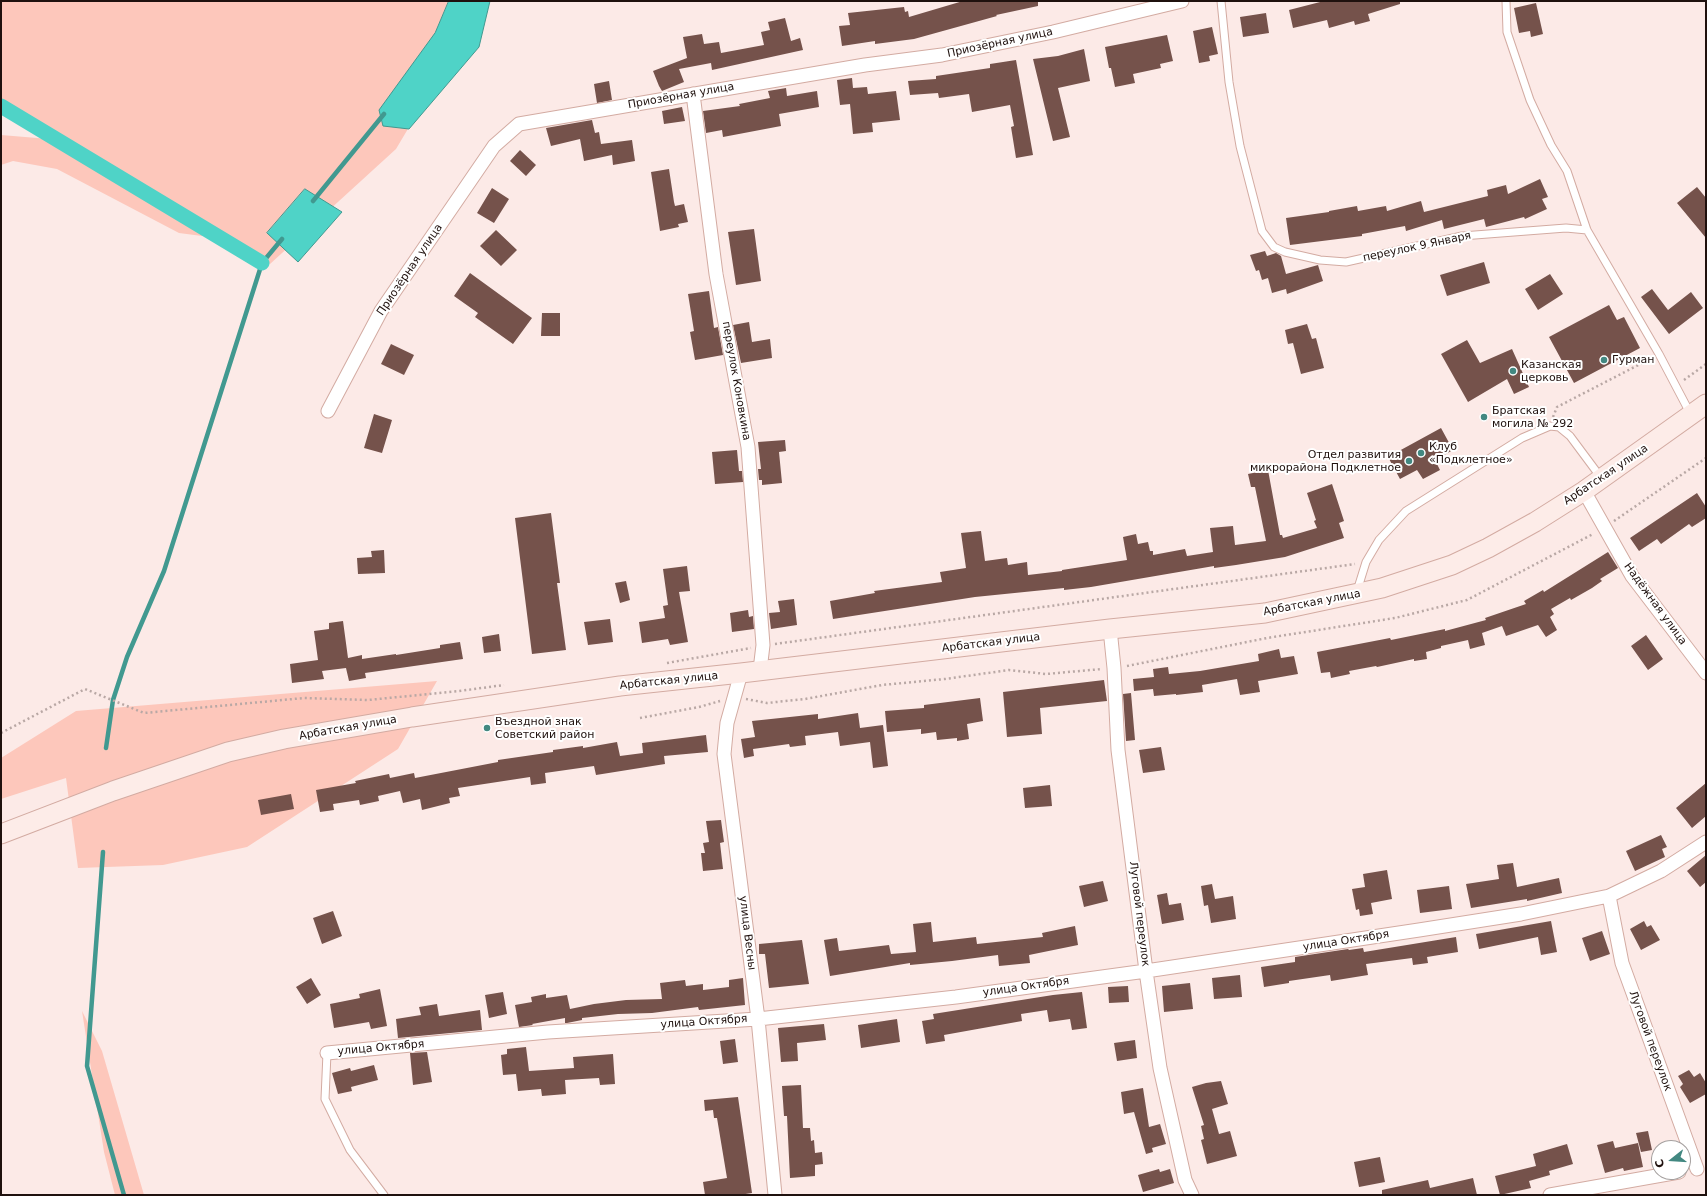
<!DOCTYPE html>
<meta charset="utf-8">
<style>
body{margin:0}
#map{position:relative;width:1707px;height:1196px;overflow:hidden;background:#fceae7;font-family:"DejaVu Sans",sans-serif}
canvas{display:block}
.frame{position:absolute;inset:0;border:2px solid #1f110e;pointer-events:none}
.north{position:absolute;left:1651px;top:1140px;width:40px;height:40px;box-sizing:border-box;background:#fff;border:1px solid #a5a09f;border-radius:50%;rotate:253deg;font-size:11px;font-weight:700;line-height:16px;text-align:center;color:#1f110e}
.north::after{content:'';display:block;margin:auto;width:14px;height:18px;background:#428881;clip-path:polygon(50% 0,100% 100%,50% 72%,0 100%)}
</style>
<div id="map">
<canvas width="1707" height="1196"></canvas>
<div class="frame"></div>
<div class="north">С</div>
</div>
<script>
const ctx = document.querySelector('canvas').getContext('2d');
ctx.lineJoin = 'round';
function fillPath(path, color) { ctx.fillStyle = color; ctx.fill(path, 'evenodd'); }
function trace(path, color, width, dash) { ctx.strokeStyle = color; ctx.lineWidth = width; ctx.lineCap = dash ? 'butt' : 'round'; ctx.setLineDash(dash || []); ctx.stroke(path); }
function label(font, color, halo, rows, align = 'center') {
  ctx.font = font + ' "DejaVu Sans",sans-serif'; ctx.lineWidth = 4; ctx.setLineDash([]); ctx.textBaseline = 'middle'; ctx.strokeStyle = halo; ctx.fillStyle = color; for (const [text, x, y, turn = 0] of rows) {
    ctx.save(); ctx.translate(x, y); ctx.rotate((+turn || 0) * Math.PI / 180); ctx.textAlign = isNaN(turn) ? turn : align; if (halo) ctx.strokeText(text, 0, 0); ctx.fillText(text, 0, 0); ctx.restore();
  }
}
const green = new Path2D(`
 M1,1H484L396,149L270,264L204,227L202,236L179,233L57,169L13,161L1,165V135L49,139L1,112Z
 M437,681L398,749L247,847L163,865L78,868L66,778L1,799V758L76,711Z
 M82,1011L102,1051L144,1195H115L104,1152Z`);
const water = new Path2D(`
 M449,1H490L479,47L409,129L383,126L379,110L435,33Z
 M305,189L342,212L298,262L267,233Z`);
const stream = new Path2D(`
 M313,201L384,114
 M106,748L113,700L127,657L164,571L262,263L282,239
 M103,852L87,1066L124,1195`);
const canal = new Path2D(`
 M1,106L262,263`);
const building = new Path2D(`
 M963,1H1038V6L996,15L997,16L914,39L875,44V41L842,46L839,26L850,25L848,13L904,7L905,12L908,11L909,17Z
 M1324,1H1400V4L1368,14L1370,21L1355,25L1354,21L1329,28L1327,20L1293,28L1289,10Z
 M1536,3L1543,34L1531,37L1530,31L1519,33L1514,8Z
 M1266,13L1269,33L1243,37L1240,17Z
 M785,18L791,41L800,38L803,50L712,70L711,63L679,69L684,82L662,91L659,86L653,71L687,58L683,37L702,34L704,44L719,42L721,53L764,45L761,32L770,30L768,22Z
 M1212,27L1218,54L1209,56L1210,61L1199,63L1193,31Z
 M1167,35L1173,61L1160,64L1161,68L1133,74L1135,83L1115,87L1111,68H1109L1105,47Z
 M1084,49L1090,81L1058,88L1070,137L1053,141L1033,59L1058,56Z
 M1016,60L1033,155L1016,158L1011,127L1014,126L1010,105L972,112L969,94L939,98L938,93L910,95L908,81L936,79V76L990,68V64Z
 M852,78L853,88L867,87L868,94L896,91L900,120L872,123L873,132L853,134L850,104L840,105L837,80Z
 M609,81L612,100L597,103L594,84Z
 M786,88L787,96L817,91L819,107L779,114L781,126L723,137L722,130L706,133L703,111L740,106L739,104L770,98L768,91Z
 M682,107L685,121L664,124L662,111Z
 M592,120L595,133L599,132L601,144L632,140L635,161L613,165L612,155L584,161L580,139L551,146L546,128Z
 M520,150L536,165L526,176L510,161Z
 M669,169L674,202L675,206L684,204L688,222L678,224L679,227L660,231L651,172Z
 M1540,179L1548,197L1542,199L1547,209L1525,219L1524,217L1486,227L1484,219L1444,229L1442,220L1406,231L1405,226L1362,234V236L1290,245L1286,218L1329,212V211L1357,206L1358,211L1386,206L1387,211L1421,201L1424,212L1488,196L1487,190L1506,185L1508,194Z
 M1697,187L1706,198V238L1677,203Z
 M492,188L509,199L494,223L477,213Z
 M754,229L761,281L736,285L728,232Z
 M496,230L517,250L501,266L480,246Z
 M1265,251L1267,256L1276,253L1281,256L1286,274L1318,265L1323,281L1287,294L1286,289L1272,293L1268,278L1262,280L1259,270L1256,271L1250,255Z
 M1484,262L1490,283L1447,296L1440,275Z
 M470,273L532,318L513,344L475,317L478,313L454,296Z
 M1550,274L1563,294L1538,310L1525,289Z
 M1652,289L1668,310L1691,292L1703,308L1669,334L1641,297Z
 M709,291L714,328L718,327L723,355L695,360L690,332L694,331L688,294Z
 M1609,305L1617,320L1624,317L1640,348L1574,383L1549,337Z
 M542,313H560V336H541Z
 M749,322L752,342L770,339L772,358L741,363L733,325Z
 M1307,324L1312,339L1316,338L1324,368L1301,374L1293,343L1288,344L1285,330Z
 M1467,340L1480,363L1512,349L1529,387L1514,394L1507,379L1468,402L1441,354Z
 M391,344L414,355L404,375L381,364Z
 M374,414L392,420L382,453L364,448Z
 M1441,428L1453,450L1435,460L1440,470L1423,479L1417,470L1400,479L1388,457Z
 M785,440L786,451L779,452L782,483L762,485V480H759L758,469H761L758,442Z
 M737,450L739,471H742L743,482L715,484L712,452Z
 M1268,470L1280,535H1282L1283,538L1317,528L1314,521L1316,520L1307,493L1332,484L1344,521L1339,523L1344,538L1285,557L1236,565L1214,568V566L1091,587L1064,590V588L975,597L833,619L830,601L875,593L874,591L942,582L940,572L966,568L961,533L981,531L985,561L1007,558L1008,565L1027,562L1028,575L1062,571V570L1127,560L1123,537L1136,534L1138,544L1148,542L1150,551H1153V555L1185,549L1187,556L1213,552L1210,528L1233,526L1235,545L1266,541L1255,487H1251L1248,474Z
 M1697,493L1706,507V518L1692,527L1689,524L1661,544L1657,539L1639,551L1630,538Z
 M551,513L560,583H557L566,650L532,654L515,518Z
 M384,550L385,573L358,574L357,558L372,557L371,551Z
 M1608,552L1618,568L1600,579L1602,581L1592,588L1571,600L1570,598L1551,609L1554,614L1550,617L1557,630L1546,637L1538,625L1506,636L1502,626L1482,633L1485,645L1470,649L1468,640L1441,646V648L1426,652L1427,659L1414,661V659L1377,667L1376,666L1349,671L1350,674L1331,678L1330,672L1321,673L1317,652L1390,638L1391,640L1445,629V631L1486,620L1485,618L1526,604L1524,601L1543,590L1544,592Z
 M687,566L690,591L679,592L688,642L670,645L668,639L642,643L639,622L665,618L663,606L668,605L663,569Z
 M626,581L630,600L620,603L615,583Z
 M794,599L797,625L771,629L769,613L780,612L778,601Z
 M748,610L749,617L753,616L754,629L732,632L730,613Z
 M610,619L613,642L588,645L584,622Z
 M343,621L348,658L362,655V659L396,654V655L440,648V645L460,642L463,659L365,673L366,678L349,681L346,668L322,671L324,679L292,683L290,664L318,660L314,631L329,629V623Z
 M499,634L501,651L484,653L482,637Z
 M1646,635L1663,659L1648,670L1631,646Z
 M1279,649L1281,658L1294,656L1298,674L1258,681L1260,692L1240,695L1237,679L1202,685L1203,692L1176,695V694L1154,696L1153,689L1134,691L1133,679L1154,677L1153,669L1168,667L1169,674L1200,671L1259,661L1258,654Z
 M1104,680L1107,701L1040,708L1042,734L1007,737L1003,692Z
 M1131,693L1135,740L1126,741L1123,694Z
 M980,698L983,721L967,724L969,739L957,741V738L937,740L936,732L921,734V729L887,732L885,711L924,708V705Z
 M858,713L860,728L883,725L888,766L873,768L870,742L840,746L838,732L805,736L806,745L790,747L789,744L753,749L754,756L744,758L741,739L755,737L752,721L818,714V719Z
 M706,735L708,752L664,756L665,764L596,775L594,766L545,773L546,783L531,785L530,777L458,788L460,796L449,798L450,803L422,810L420,799L403,803L400,791L378,796L379,801L360,805L359,800L333,804L334,810L320,812L316,790L356,783L355,781L389,774L390,778L414,773L415,778L498,762V760L553,752V750L583,746V748L617,742L620,756L643,753L642,743Z
 M1161,747L1165,770L1143,773L1139,750Z
 M1706,783V816L1692,828L1676,808Z
 M1050,785L1052,806L1025,808L1023,788Z
 M291,794L294,809L261,815L258,800Z
 M721,820L724,842L720,843L723,869L703,871L701,853H705L703,843L709,842L706,821Z
 M1661,835L1667,847L1662,849L1665,857L1635,871L1626,851Z
 M1706,855V882L1700,887L1687,871Z
 M1513,863L1517,887L1559,878L1562,893L1527,901V899L1471,908L1466,884L1499,879L1497,865Z
 M1387,870L1392,899L1371,903L1373,914L1360,916L1359,909L1356,910L1352,889L1365,887L1363,874Z
 M1103,881L1108,901L1084,907L1079,886Z
 M1212,884L1215,899L1233,896L1236,919L1211,923L1208,905L1204,906L1201,886Z
 M1449,886L1452,909L1420,913L1417,890Z
 M1167,893L1169,905L1181,903L1184,920L1162,924L1157,895Z
 M333,911L342,936L322,944L313,918Z
 M1551,921L1557,952L1541,955L1538,937L1479,949L1476,934Z
 M1644,921L1647,927L1651,925L1660,940L1641,950L1630,929Z
 M931,922L933,942L976,937L977,944L1043,937L1042,933L1075,926L1078,945L1029,955L1030,963L999,966L998,955L952,961L910,965V963L830,976L824,940L837,938L839,951L889,945L891,954L916,952L913,924Z
 M1602,931L1610,954L1590,961L1582,938Z
 M1456,937L1458,952L1427,957L1428,963L1413,965L1412,958L1366,964L1368,975L1331,981L1330,975L1289,981V983L1264,987L1261,967L1295,962V957L1348,949L1349,950L1363,948L1364,952Z
 M802,940L809,984L769,988L765,954H759V944Z
 M1240,975L1242,997L1214,999L1212,978Z
 M311,978L321,995L307,1004L296,987Z
 M743,978L745,1005L699,1010L698,1007L652,1013L618,1014L582,1018V1020L567,1023H565V1018L532,1024L533,1025L519,1027L515,1005L532,1002L531,997L546,994V998L567,995L570,1009L594,1004L626,1000L662,999L660,983L685,980L686,986L703,984V990L729,987V980Z
 M1190,983L1193,1009L1164,1012L1162,986Z
 M1128,986L1129,1002L1109,1003L1108,987Z
 M380,989L387,1026L371,1029L369,1022L334,1028L330,1004L360,998L359,994Z
 M503,992L507,1014L489,1018L485,995Z
 M1082,992L1087,1028L1072,1030L1070,1019L1049,1022L1047,1010L1021,1014L1022,1021L944,1035L945,1041L926,1044L922,1021L934,1019L933,1014L1053,995Z
 M437,1004L439,1016L480,1010L482,1030L398,1038L396,1019L421,1015L419,1007Z
 M897,1019L900,1042L861,1048L858,1025Z
 M824,1024L826,1040L797,1043L798,1061L781,1062L778,1028Z
 M735,1039L738,1062L723,1064L720,1041Z
 M1135,1040L1137,1058L1117,1061L1114,1043Z
 M526,1047L529,1071L574,1068L573,1057L613,1054L615,1084L600,1085L599,1078L565,1080L566,1094L542,1096L541,1089L518,1091L516,1074L503,1075L501,1055L507,1054V1049Z
 M427,1052L432,1082L413,1085L410,1053Z
 M374,1065L378,1080L351,1087L352,1091L338,1094L332,1073L350,1068L351,1071Z
 M1689,1070L1694,1077L1700,1073L1706,1083V1094L1690,1103L1680,1087L1683,1084L1678,1076Z
 M1221,1081L1228,1104L1212,1109L1219,1134L1230,1131L1237,1156L1207,1164L1201,1140L1204,1139L1201,1126L1204,1125L1192,1087L1206,1083Z
 M801,1085L803,1128H810L811,1141L814,1140L815,1153L822,1152L823,1164L815,1165V1176L790,1178L787,1116H784L782,1086Z
 M1143,1088L1149,1127L1160,1124L1166,1144L1152,1148L1153,1152L1146,1154L1134,1112L1124,1114L1121,1092Z
 M738,1097L752,1193L739,1195H705L703,1182L727,1178L717,1118H714L713,1110L705,1111L704,1100Z
 M1648,1131L1652,1150L1641,1152L1636,1133Z
 M1613,1141L1615,1148L1638,1143L1643,1167L1624,1171L1623,1168L1605,1173L1597,1145Z
 M1567,1144L1573,1164L1549,1171L1550,1175L1529,1181L1531,1188L1500,1195L1495,1176L1536,1166L1533,1154Z
 M1380,1157L1385,1182L1359,1187L1354,1162Z
 M1159,1169L1160,1172L1170,1169L1174,1183L1143,1192L1138,1175Z
 M1473,1178L1477,1195H1382V1190L1428,1180L1430,1188Z`);
const path = new Path2D(`
 M1684,380L1706,364
 M1553,417L1557,407L1650,359
 M1614,521L1706,458
 M775,644L1355,564
 M667,663L751,648
 M1127,666L1267,638L1395,618L1467,600L1593,534
 M746,699L767,703L805,699L882,685L945,679L1009,670L1046,674L1102,669
 M640,718L699,707L720,701
 M1,733L85,689L144,713L304,698L368,700L459,691L504,685`);
const lane = new Path2D(`
 M1221,1L1229,82L1240,146L1262,231L1274,247L1285,252L1320,260L1346,262L1462,236L1566,228L1587,230
 M1506,1L1507,32L1530,100L1551,145L1567,171L1587,230L1659,354L1690,413
 M1357,591L1366,562L1379,540L1406,511L1522,438L1550,426L1559,427L1570,436L1602,479
 M327,1053L325,1099L350,1150L384,1195`);
const street = new Path2D(`
 M693,94L716,274L748,447L763,645L760,670
 M328,411L381,311L494,146L519,124L865,65L942,55L1053,32L1182,1
 M1584,491L1632,576L1706,673
 M1110,629L1114,668L1118,750L1146,971L1160,1068L1185,1180L1192,1195
 M741,673L727,723L724,754L758,1019L775,1195
 M1609,896L1622,963L1697,1169
 M327,1053L548,1032L758,1019L956,997L1146,971L1419,930L1521,914L1609,896L1661,871L1706,842
 M1550,1195L1679,1172`);
const secondary = new Path2D(`
 M1,834L113,791L228,752L284,739L412,717L620,686L741,673L1110,629L1265,613L1382,588L1452,565L1488,548L1535,522L1584,491L1706,404`);
const markers = [
 [1604,360,4,"#428881"],
 [1513,371,4,"#428881"],
 [1484,417,4,"#428881"],
 [1421,453,4,"#428881"],
 [1409,461,4,"#428881"],
 [487,728,4,"#428881"]
];
const streetNames = [
 ["Приозёрная улица",1000,43,-12],
 ["Приозёрная улица",681,96,-10],
 ["переулок 9 Января",1417,247,-12],
 ["Приозёрная улица",410,270,-56],
 ["переулок Коновкина",736,381,80],
 ["Арбатская улица",1606,475,-34],
 ["Арбатская улица",1312,603,-11],
 ["Надёжная улица",1655,604,54],
 ["Арбатская улица",991,643,-7],
 ["Арбатская улица",669,681,-6],
 ["Арбатская улица",348,728,-10],
 ["Луговой переулок",1139,914,83],
 ["улица Весны",747,933,83],
 ["улица Октября",1346,941,-9],
 ["улица Октября",1026,987,-8],
 ["улица Октября",704,1022,-4],
 ["Луговой переулок",1650,1041,70],
 ["улица Октября",381,1048,-5]
];
const poiNames = [
 ["Гурман",1612,360],
 ["Казанская",1521,365],
 ["церковь",1521,378],
 ["Братская",1492,411],
 ["могила № 292",1492,424],
 ["Клуб",1429,447],
 ["«Подклетное»",1429,460],
 ["Отдел развития",1401,455,"right"],
 ["микрорайона Подклетное",1401,468,"right"],
 ["Въездной знак",495,722],
 ["Советский район",495,735]
];
fillPath(green, '#fdc7bb');
fillPath(water, '#4fd3c7');
trace(water, '#419990', 1);
trace(stream, '#419990', 4.5);
trace(canal, '#4fd3c7', 15);
fillPath(building, '#75524b');
trace(lane, '#d3aba2', 9);
trace(street, '#d3aba2', 15);
trace(secondary, '#d3aba2', 21);
trace(path, '#b9a8a5', 2.5, [2, 3]);
trace(lane, '#fff', 7);
trace(street, '#fff', 13);
trace(secondary, '#fdece8', 19);
for (const [x, y, r, color] of markers) { const dot = new Path2D(); dot.arc(x, y, r, 0, 2 * Math.PI); ctx.fillStyle = color; ctx.fill(dot); trace(dot, '#fff', 1.5); }
label('11px', '#1f110e', '#fff', streetNames);
label('11px', '#1f110e', '#fff', poiNames, 'left');
</script>
